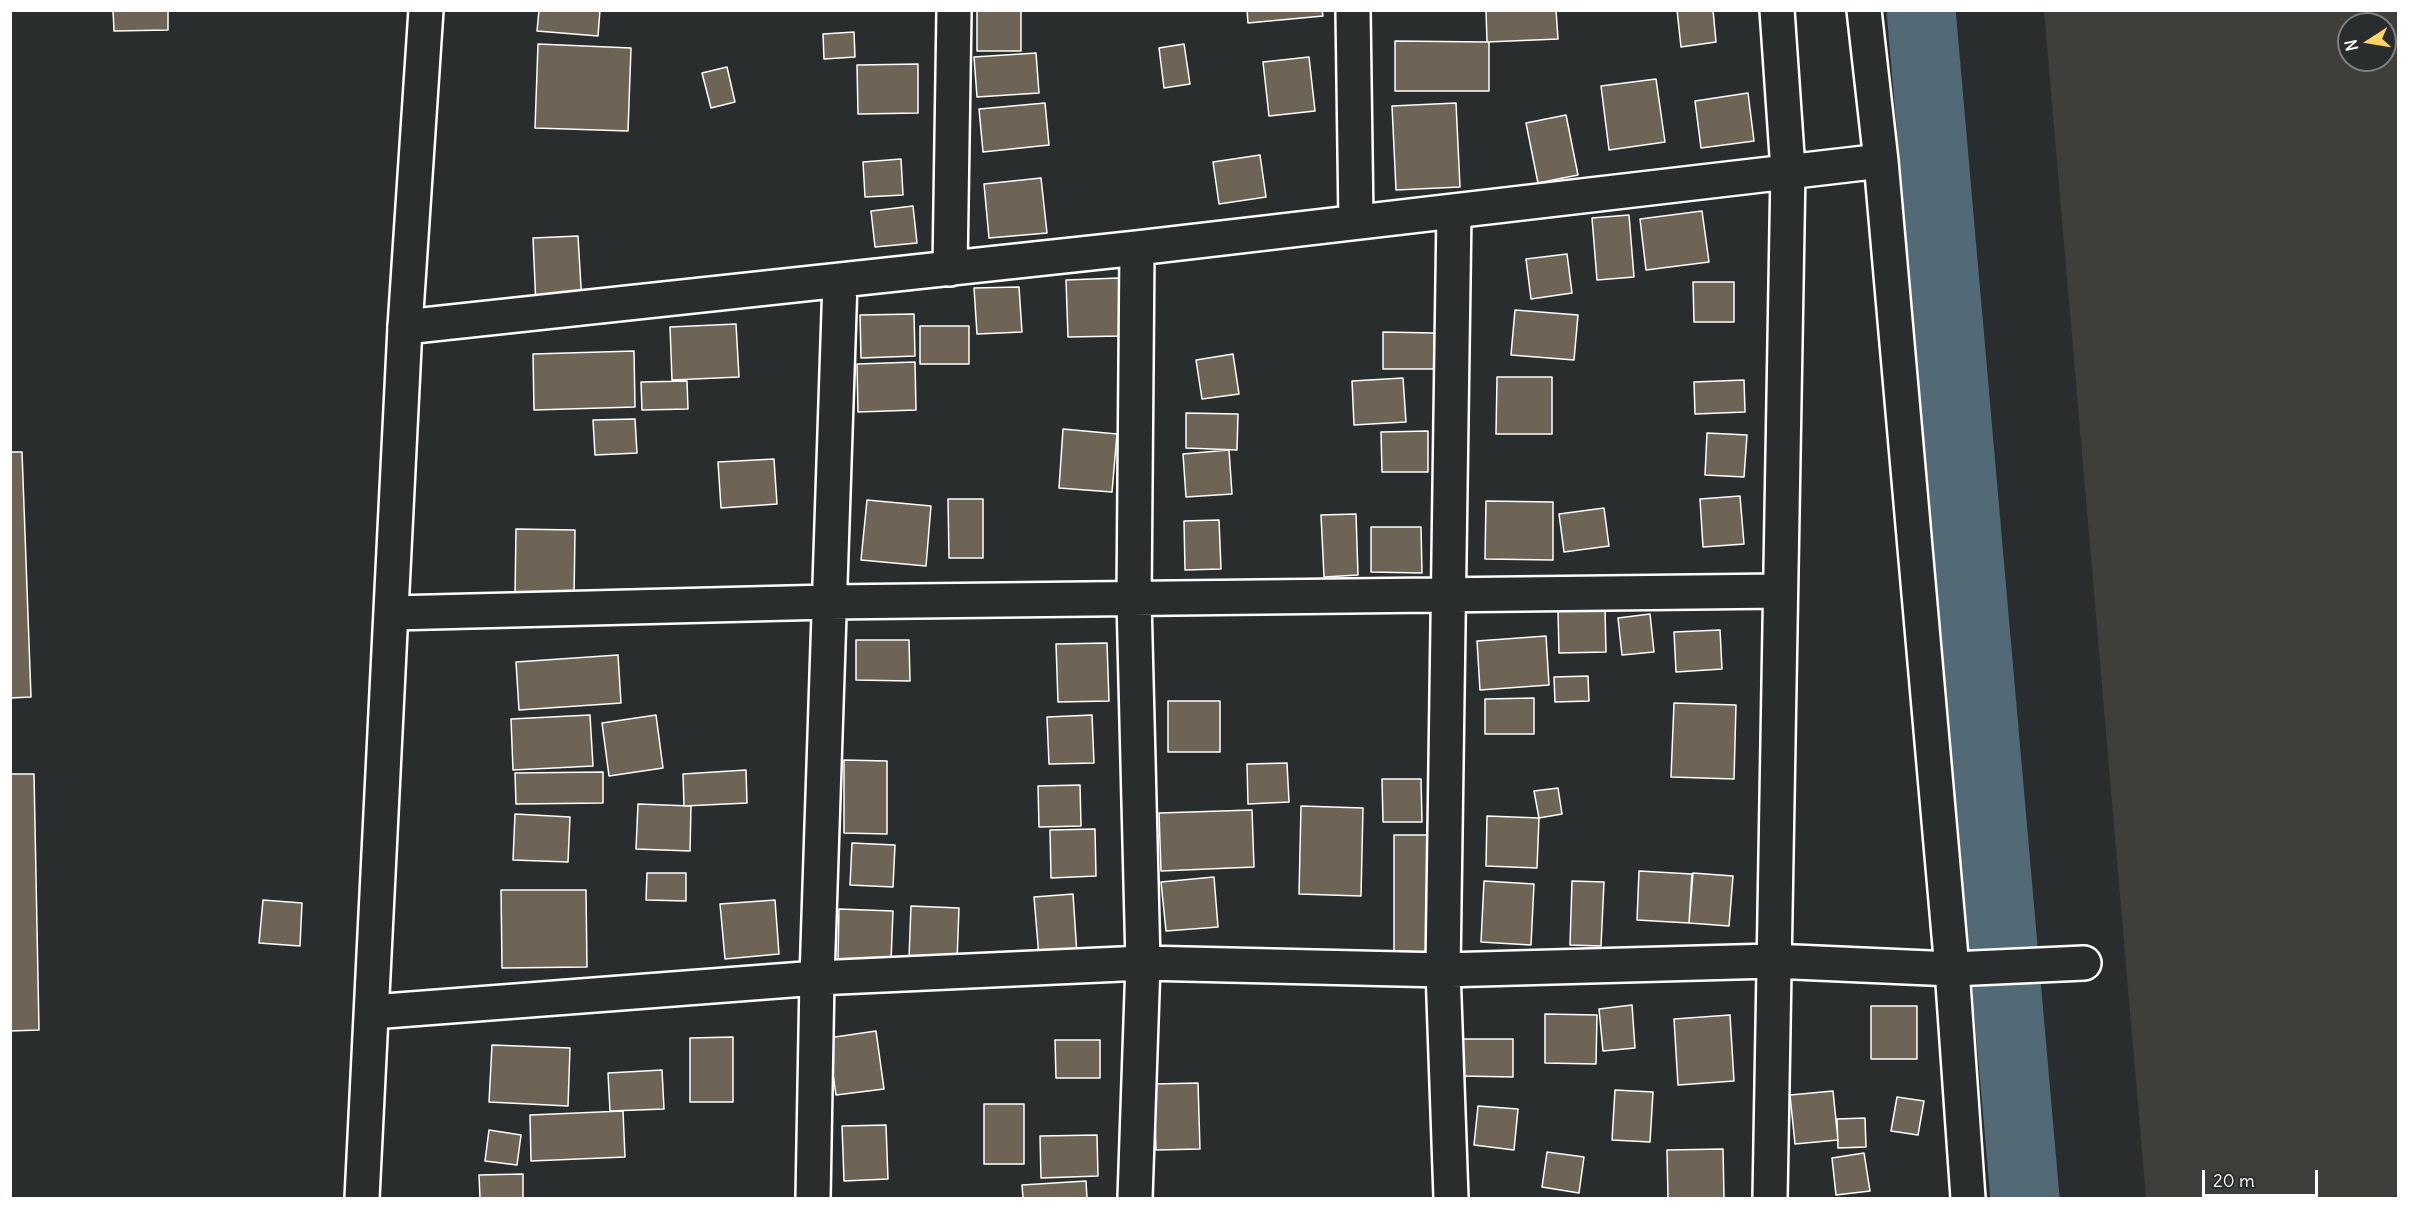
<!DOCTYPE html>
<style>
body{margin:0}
#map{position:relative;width:2409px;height:1209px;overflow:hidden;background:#2a2d2e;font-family:Delius,sans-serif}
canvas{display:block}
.frame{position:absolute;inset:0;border:12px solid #fff;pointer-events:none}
.north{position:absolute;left:2337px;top:12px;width:60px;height:60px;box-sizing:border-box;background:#2a2d2e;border:2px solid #7f8182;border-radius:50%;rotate:258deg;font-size:16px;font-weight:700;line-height:24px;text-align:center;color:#fff}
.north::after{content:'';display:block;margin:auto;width:21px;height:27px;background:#ffd166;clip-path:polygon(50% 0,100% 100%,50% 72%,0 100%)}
.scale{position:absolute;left:2202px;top:1170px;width:116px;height:27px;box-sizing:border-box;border:3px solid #fff;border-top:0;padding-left:8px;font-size:18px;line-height:21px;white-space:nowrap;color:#fff;-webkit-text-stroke:4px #2a2d2e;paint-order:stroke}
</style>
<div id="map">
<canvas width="2409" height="1209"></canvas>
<div class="frame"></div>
<div class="north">N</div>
<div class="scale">20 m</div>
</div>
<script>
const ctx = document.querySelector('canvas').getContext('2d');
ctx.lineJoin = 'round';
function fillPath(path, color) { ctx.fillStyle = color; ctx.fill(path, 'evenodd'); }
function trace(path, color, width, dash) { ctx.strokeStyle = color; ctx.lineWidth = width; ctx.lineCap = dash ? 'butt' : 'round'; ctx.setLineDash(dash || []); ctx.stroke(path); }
const built = new Path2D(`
 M2044,11H2398V1198H2146ZM2349,24H2385V60H2349Z`);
const river = new Path2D(`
 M1921,10L2025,1198`);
const building = new Path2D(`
 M113,10H168V30L114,31Z
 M539,10H600L598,36L537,31Z
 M977,10H1021V51H977Z
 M1247,10H1322L1323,16L1248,23Z
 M1486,10H1556L1558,39L1487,42Z
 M1677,10H1713L1716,42L1681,47Z
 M854,32L855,57L824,59L823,34Z
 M1395,41L1489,42V91H1395Z
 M538,44L631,48L628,131L535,128Z
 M1184,44L1190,84L1164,88L1159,48Z
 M1036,53L1039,93L977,97L974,57Z
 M1309,57L1315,111L1269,116L1263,62Z
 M918,64V113L858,114L857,65Z
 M727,67L735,102L711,108L702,73Z
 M1656,79L1665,142L1609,150L1601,86Z
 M1748,93L1754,141L1701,148L1695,101Z
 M1045,103L1049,145L983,152L979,109Z
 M1456,103L1460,187L1396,190L1392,106Z
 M1566,115L1578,175L1538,183L1526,123Z
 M1260,155L1266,197L1219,204L1213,162Z
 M901,159L903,195L865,197L863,162Z
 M1041,178L1047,233L989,238L984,184Z
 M913,206L917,243L875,247L871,211Z
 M1702,211L1709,262L1646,270L1640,219Z
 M1629,215L1634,277L1597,280L1592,218Z
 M578,236L582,304L536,307L533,238Z
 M1567,254L1572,293L1531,299L1526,259Z
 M1119,278L1121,336L1068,337L1066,280Z
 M1693,282H1734V322H1694Z
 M1019,287L1022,332L977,334L974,288Z
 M1515,310L1578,315L1574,360L1511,355Z
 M914,314L915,356L861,358L860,315Z
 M736,324L739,377L672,380L670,327Z
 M920,326H969V364H920Z
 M1383,332L1435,333V369H1383Z
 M634,351L635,407L534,410L533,354Z
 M1233,354L1239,394L1202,399L1196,360Z
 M915,362L916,410L858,412L857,364Z
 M1497,377H1552V434H1496Z
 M1403,378L1406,422L1354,425L1352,381Z
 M1744,380L1745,412L1695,414L1694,382Z
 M687,381L688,409L642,410L641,382Z
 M1186,413L1238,414L1237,450L1186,448Z
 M635,419L637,453L595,455L593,420Z
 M1063,429L1117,434L1112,492L1059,488Z
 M1428,431V472H1382L1381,432Z
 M1707,433L1747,435L1744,477L1705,475Z
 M1229,450L1232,494L1186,497L1183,454Z
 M10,452H22L31,697L10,698Z
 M774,459L777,504L721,508L718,462Z
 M1740,496L1744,544L1703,547L1700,499Z
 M948,499H983V558H949Z
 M867,500L931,506L926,566L861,560Z
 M1486,501L1553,502V560L1485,559Z
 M1604,508L1609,546L1564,552L1559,514Z
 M1356,514L1358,575L1324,577L1321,515Z
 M1219,520L1221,569L1185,570L1184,521Z
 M1371,527H1421L1422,573L1371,572Z
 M516,529L575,530L574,598L515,596Z
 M1605,609L1606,652L1559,653L1558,611Z
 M1650,614L1654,652L1622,655L1618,618Z
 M1720,630L1722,669L1676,672L1674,632Z
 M1546,636L1549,685L1480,690L1477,641Z
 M856,640H909L910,681L856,680Z
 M1107,643L1109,701L1058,702L1056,644Z
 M618,655L621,703L519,710L516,662Z
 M1588,676L1589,701L1555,702L1554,677Z
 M1534,698V734H1485V699Z
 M1168,701H1220V752H1168Z
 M1674,703L1736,705L1734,779L1671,777Z
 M590,715L593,766L513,770L511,719Z
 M656,715L663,768L609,776L602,723Z
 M1092,715L1094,763L1049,764L1047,717Z
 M844,760L887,761V834L844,833Z
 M1287,763L1289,802L1248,804L1247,764Z
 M746,770L747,803L684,806L683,774Z
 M603,772V803L516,804L515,773Z
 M10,774H34L39,1030L10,1031Z
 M1382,779H1421L1422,822H1383Z
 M1080,785L1081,826L1039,827L1038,786Z
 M1558,788L1562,814L1539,818L1534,791Z
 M638,804L691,806L690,851L636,849Z
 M1301,806L1363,808L1361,896L1299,894Z
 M1252,810L1254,867L1161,871L1159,813Z
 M515,814L570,817L568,862L513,860Z
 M1487,816L1539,818L1537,868L1486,866Z
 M1095,829L1096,876L1051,878L1050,830Z
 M1394,835H1428V952H1394Z
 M852,843L895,845L893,887L850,885Z
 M1639,871L1692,874L1689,923L1637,920Z
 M647,873H686V901L646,900Z
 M1693,873L1733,876L1729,926L1689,923Z
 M1214,877L1218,927L1166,931L1161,882Z
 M1484,881L1534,884L1531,945L1481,942Z
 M1572,881L1604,882L1601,946L1570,945Z
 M501,890H586L587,967L502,968Z
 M1073,894L1077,955L1039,957L1034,897Z
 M263,900L302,903L300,946L259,943Z
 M775,900L779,954L725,959L720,904Z
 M911,906L959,908L957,961L909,958Z
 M839,909L893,911L891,961L838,959Z
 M1632,1005L1635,1048L1603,1051L1599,1009Z
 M1871,1006H1917V1059H1871Z
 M1545,1014L1597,1015L1596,1064L1545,1063Z
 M1730,1015L1734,1081L1678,1085L1674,1019Z
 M876,1031L884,1089L836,1095L828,1038Z
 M733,1037V1102H690V1038Z
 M1461,1039H1513V1077L1461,1076Z
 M1055,1040H1100V1078H1056Z
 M492,1045L570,1048L568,1106L489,1102Z
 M662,1070L664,1109L610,1111L608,1073Z
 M1198,1083L1200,1149L1156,1150L1154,1084Z
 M1615,1090L1653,1092L1650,1142L1612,1140Z
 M1833,1091L1838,1140L1795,1144L1790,1095Z
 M1897,1097L1924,1101L1918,1135L1891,1131Z
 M984,1104H1024V1164H984Z
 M1478,1106L1518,1109L1514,1150L1474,1145Z
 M623,1111L625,1157L531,1161L530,1115Z
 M1865,1118L1866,1147L1838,1148L1837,1119Z
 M886,1125L888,1179L844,1181L842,1126Z
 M489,1130L521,1135L517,1165L485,1161Z
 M1097,1135L1098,1176L1041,1178L1040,1136Z
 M1723,1149L1724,1198H1668L1667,1150Z
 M1547,1152L1584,1157L1579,1193L1542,1187Z
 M1864,1153L1870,1191L1836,1195L1832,1158Z
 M523,1174V1198H480L479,1175Z
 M1086,1181L1087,1198H1023L1022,1185Z`);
const minor = new Path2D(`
 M1353,10L1356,222
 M1864,10L1881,161L1952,969L1968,1198
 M950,269L954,10
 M405,327L1137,248L1881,161
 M392,613L829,602L1780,591
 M372,1012L817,978L1143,963L1443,970L1772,961L1952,969L2084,963
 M813,1198L817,978L840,281
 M1135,1198L1143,963L1134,600L1137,248
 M1451,1198L1443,970L1454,211
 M1770,1198L1788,170L1777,10`);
const highway = new Path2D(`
 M362,1198L405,327L426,10`);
fillPath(built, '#3e3e3a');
trace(river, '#526976', 69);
fillPath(building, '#6e6455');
trace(building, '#fff', 1.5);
trace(minor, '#fff', 38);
trace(highway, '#fff', 38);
trace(minor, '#2a2d2e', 33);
trace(highway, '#2a2d2e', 33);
</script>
